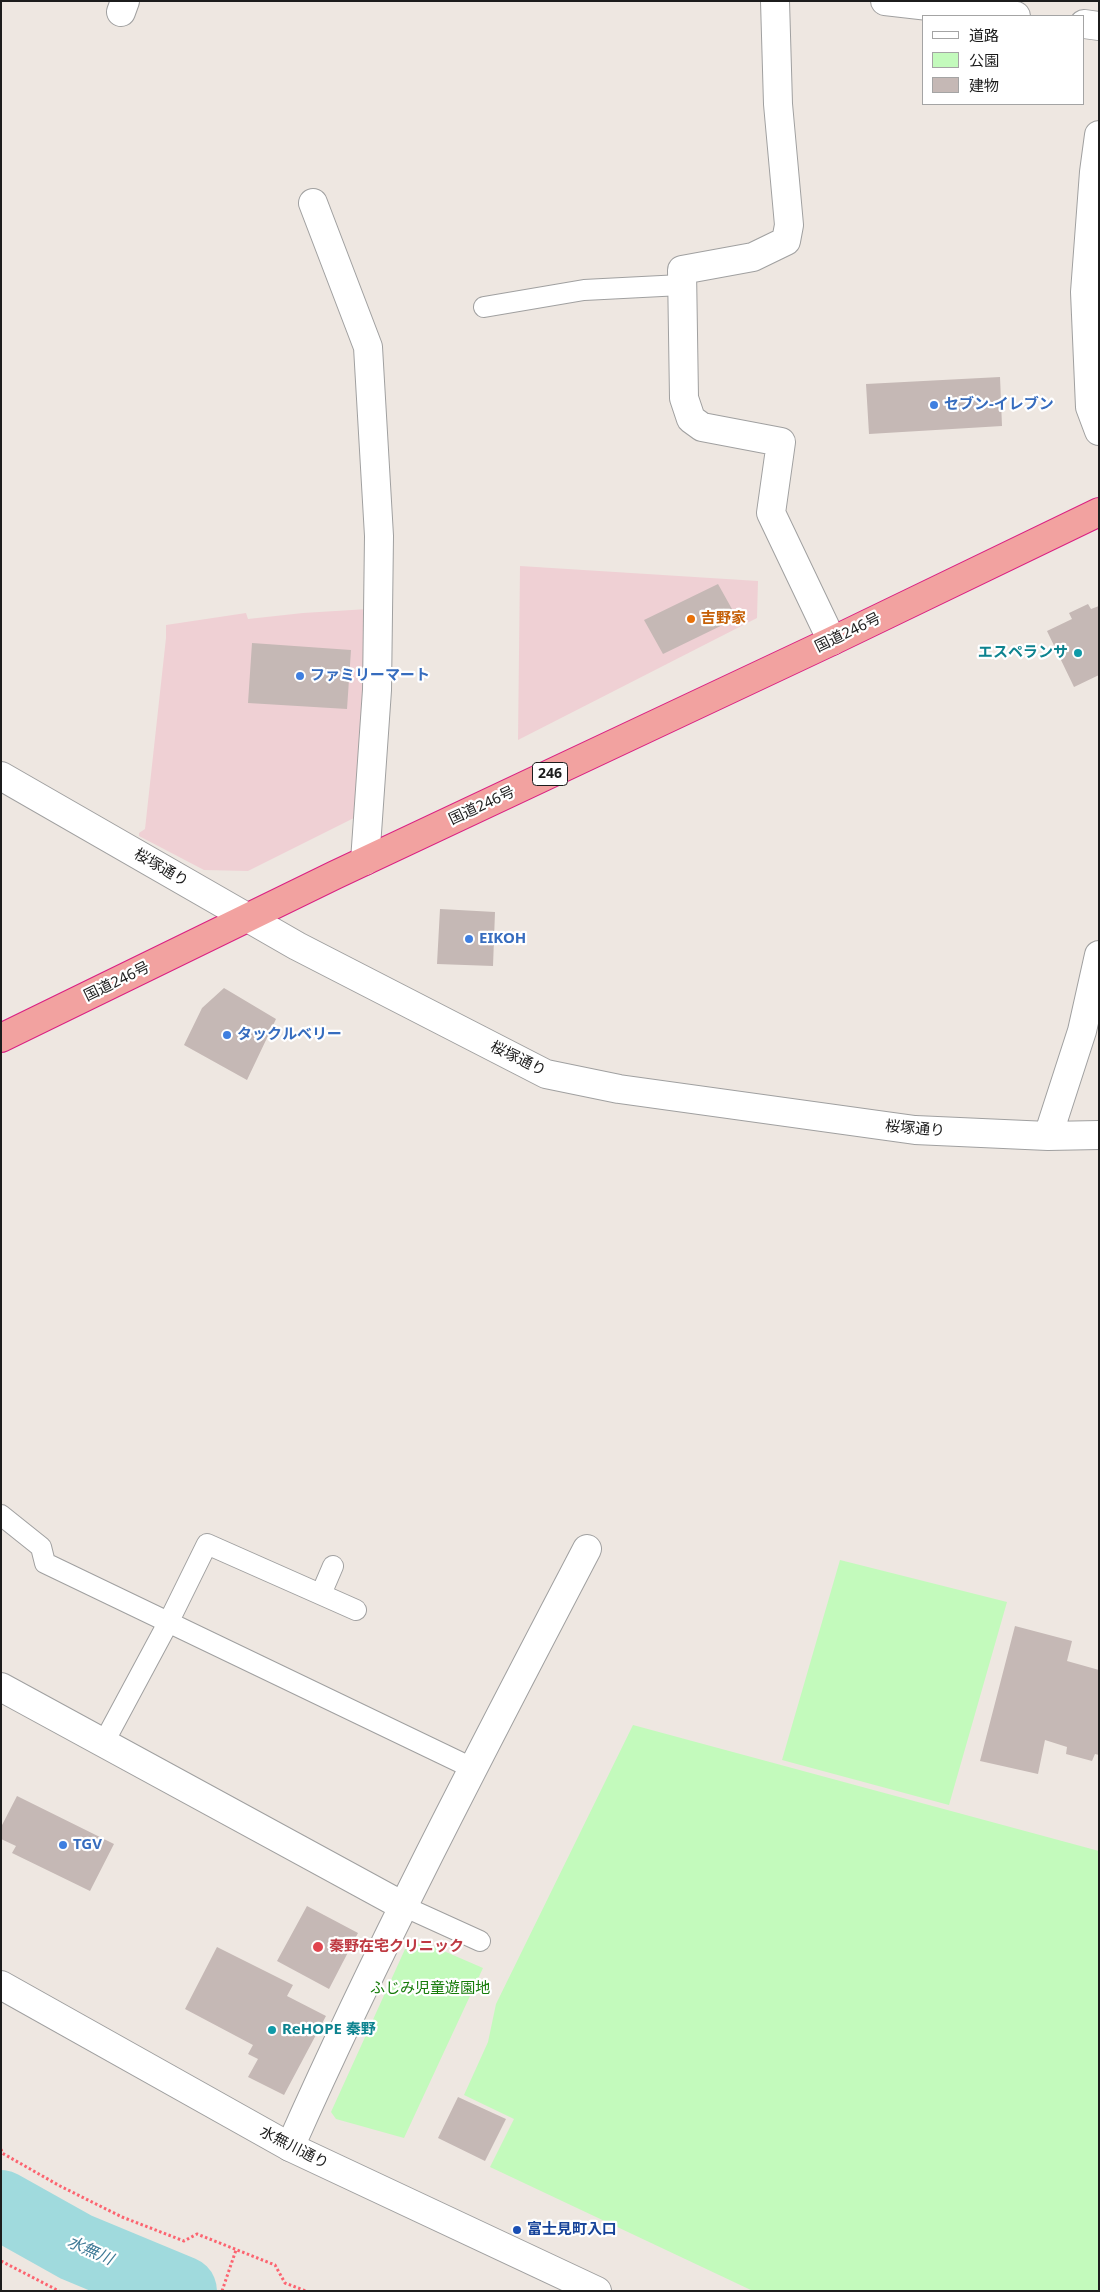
<!DOCTYPE html>
<meta charset="utf-8">
<style>
body{margin:0}
#map{position:relative;width:1100px;height:2292px;overflow:hidden;background:#eee7e1;font-family:"Noto Sans","Noto Sans JP",sans-serif}
canvas{display:block}
.frame{position:absolute;inset:0;border:2px solid #1c1c1c;pointer-events:none}
.legend{position:absolute;left:922px;top:15px;width:162px;height:90px;box-sizing:border-box;background:#fff;border:1px solid #a4a4a4;margin:0;padding:6px 9px;list-style:none;font-size:15px;color:#1c1c1c}
.legend li{display:flex;align-items:center;gap:10px;height:25px}
.legend b{width:25px;border:1px solid #a4a4a4}
</style>
<div id="map">
<canvas width="1100" height="2292"></canvas>
<div class="frame"></div>
<ul class="legend">
<li><b style="height:6px;background:#fff"></b>道路</li>
<li><b style="height:14px;background:#c3fabc"></b>公園</li>
<li><b style="height:14px;background:#c5b8b5"></b>建物</li>
</ul>
</div>
<script>
const ctx = document.querySelector('canvas').getContext('2d');
ctx.lineJoin = 'round';
function fillPath(path, color) { ctx.fillStyle = color; ctx.fill(path, 'evenodd'); }
function trace(path, color, width, dash) { ctx.strokeStyle = color; ctx.lineWidth = width; ctx.lineCap = dash ? 'butt' : 'round'; ctx.setLineDash(dash || []); ctx.stroke(path); }
function label(font, color, halo, rows, align = 'center') {
  ctx.font = font + ' "Noto Sans","Noto Sans JP",sans-serif'; ctx.lineWidth = 4.5; ctx.setLineDash([]); ctx.textBaseline = 'middle'; ctx.strokeStyle = halo; ctx.fillStyle = color; for (const [text, x, y, turn = 0] of rows) {
    ctx.save(); ctx.translate(x, y); ctx.rotate((+turn || 0) * Math.PI / 180); ctx.textAlign = isNaN(turn) ? turn : align; if (halo) ctx.strokeText(text, 0, 0); ctx.fillText(text, 0, 0); ctx.restore();
  }
}
const commercial = new Path2D(`
 M520,566L758,581L757,618L518,740Z
 M368,609L354,818L248,871L204,870L139,836V833L145,829L166,638V625L246,613L248,619L303,613Z`);
const park = new Path2D(`
 M840,1560L1007,1602L949,1805L782,1760Z
 M633,1725L1099,1851V2291H753L490,2167L514,2119L464,2095L488,2042L496,2004Z
 M423,1942L483,1968L404,2138L336,2119L331,2112L406,1947Z`);
const river = new Path2D(`
 M1,2205L76,2247L182,2291`);
const building = new Path2D(`
 M1000,377L1002,426L869,434L866,384Z
 M718,584L737,618L663,654L644,620Z
 M1088,604L1091,609L1099,606V675L1074,687L1047,631L1072,619L1069,613Z
 M252,643L351,650L347,709L248,703Z
 M440,909L495,912L493,966L437,964Z
 M224,988L276,1019L247,1080L184,1045L202,1008Z
 M1015,1626L1072,1641L1067,1661L1099,1670V1755L1095,1754L1092,1761L1066,1754L1067,1747L1045,1740L1038,1774L980,1761Z
 M17,1796L114,1844L90,1891L12,1853L16,1846L1,1839V1827Z
 M307,1906L358,1933L329,1989L277,1961Z
 M217,1947L293,1985L287,1996L326,2016L284,2095L248,2077L258,2059L248,2054L253,2045L185,2009Z
 M458,2097L506,2119L485,2161L438,2138Z`);
const path = new Path2D(`
 M1,2149L2,2153L60,2186L122,2217L184,2241L197,2234L275,2265L285,2283L306,2291
 M1,2261L59,2291
 M222,2291L236,2250`);
const service = new Path2D(`
 M484,307L584,290L681,285
 M1,1515L41,1547L45,1563L472,1768
 M321,1594L333,1566
 M103,1744L168,1623L207,1544L356,1610
 M403,1906L480,1941`);
const minor = new Path2D(`
 M775,1L778,104L789,225L786,241L753,257L682,270L684,398L691,419L702,427L781,442L771,513L832,641
 M885,1L1016,16
 M121,12L125,1
 M1084,24L1099,26
 M1099,135L1094,172L1085,292L1090,407L1099,431
 M313,203L368,347L379,536L377,690L365,861
 M1,776L297,946L546,1074L619,1089L915,1130L1048,1136L1099,1135
 M1048,1136L1082,1031L1099,955
 M1,1687L403,1906
 M290,2147C380,1944 484,1746 587,1549`);
const tertiary = new Path2D(`
 M1,1985L290,2147L597,2291`);
const trunk = new Path2D(`
 M1,1038L335,875L832,641L1099,512`);
const markers = [
 [934,405,5,"#3f7fe0"],
 [691,619,5,"#e8710a"],
 [1078,653,5,"#0f9aa8"],
 [300,676,5,"#3f7fe0"],
 [469,939,5,"#3f7fe0"],
 [227,1035,5,"#3f7fe0"],
 [63,1845,5,"#3f7fe0"],
 [318,1947,6,"#e0444e"],
 [272,2030,5,"#0f9aa8"],
 [517,2230,5,"#1a4fb4"]
];
const shields = [
 [550,774,35]
];
const shieldNames = [
 ["246",550,774]
];
const shopNames = [
 ["セブン-イレブン",944,405],
 ["ファミリーマート",310,676],
 ["EIKOH",479,939],
 ["タックルベリー",237,1035],
 ["TGV",73,1845]
];
const foodNames = [
 ["吉野家",701,619]
];
const streetNames = [
 ["国道246号",848,633,-26],
 ["国道246号",482,806,-25],
 ["桜塚通り",161,868,30],
 ["国道246号",117,982,-26],
 ["桜塚通り",518,1059,26],
 ["桜塚通り",915,1129,5],
 ["水無川通り",294,2148,27]
];
const cultureNames = [
 ["エスペランサ",1068,653],
 ["ReHOPE 秦野",282,2030,"left"]
];
const healthNames = [
 ["秦野在宅クリニック",329,1947]
];
const parkNames = [
 ["ふじみ児童遊園地",430,1989]
];
const transitNames = [
 ["富士見町入口",527,2230]
];
const waterNames = [
 ["水無川",90,2251,24]
];
fillPath(commercial, '#efd0d4');
fillPath(park, '#c3fabc');
trace(river, '#a0dadd', 70);
fillPath(building, '#c5b8b5');
trace(service, '#a0a0a0', 22);
trace(minor, '#a0a0a0', 30);
trace(tertiary, '#a0a0a0', 30);
trace(trunk, '#da2082', 30);
trace(path, '#fc6470', 3, [2.5, 2.5]);
trace(service, '#fff', 20);
trace(minor, '#fff', 28);
trace(tertiary, '#fff', 28);
trace(trunk, '#f2a2a0', 28);
for (const [x, y, r, color] of markers) { const dot = new Path2D(); dot.arc(x, y, r, 0, 2 * Math.PI); ctx.fillStyle = color; ctx.fill(dot); trace(dot, '#fff', 2); }
for (const [x, y, w] of shields) { const box = new Path2D(); box.roundRect(x - w / 2, y - 11.5, w, 23, 4); ctx.fillStyle = '#fff'; ctx.fill(box); trace(box, '#1c1c1c', 1); }
label('bold 14px', '#1c1c1c', null, shieldNames);
label('bold 15px', '#366cbe', '#fff', shopNames, 'left');
label('bold 15px', '#c56008', '#fff', foodNames, 'left');
label('15px', '#1c1c1c', '#fff', streetNames);
label('bold 15px', '#0d838f', '#fff', cultureNames, 'right');
label('bold 15px', '#be3a42', '#fff', healthNames, 'left');
label('15px', '#157b09', '#fff', parkNames);
label('bold 15px', '#164399', '#fff', transitNames, 'left');
label('italic 16px', '#3f7a96', '#fff', waterNames);
</script>
